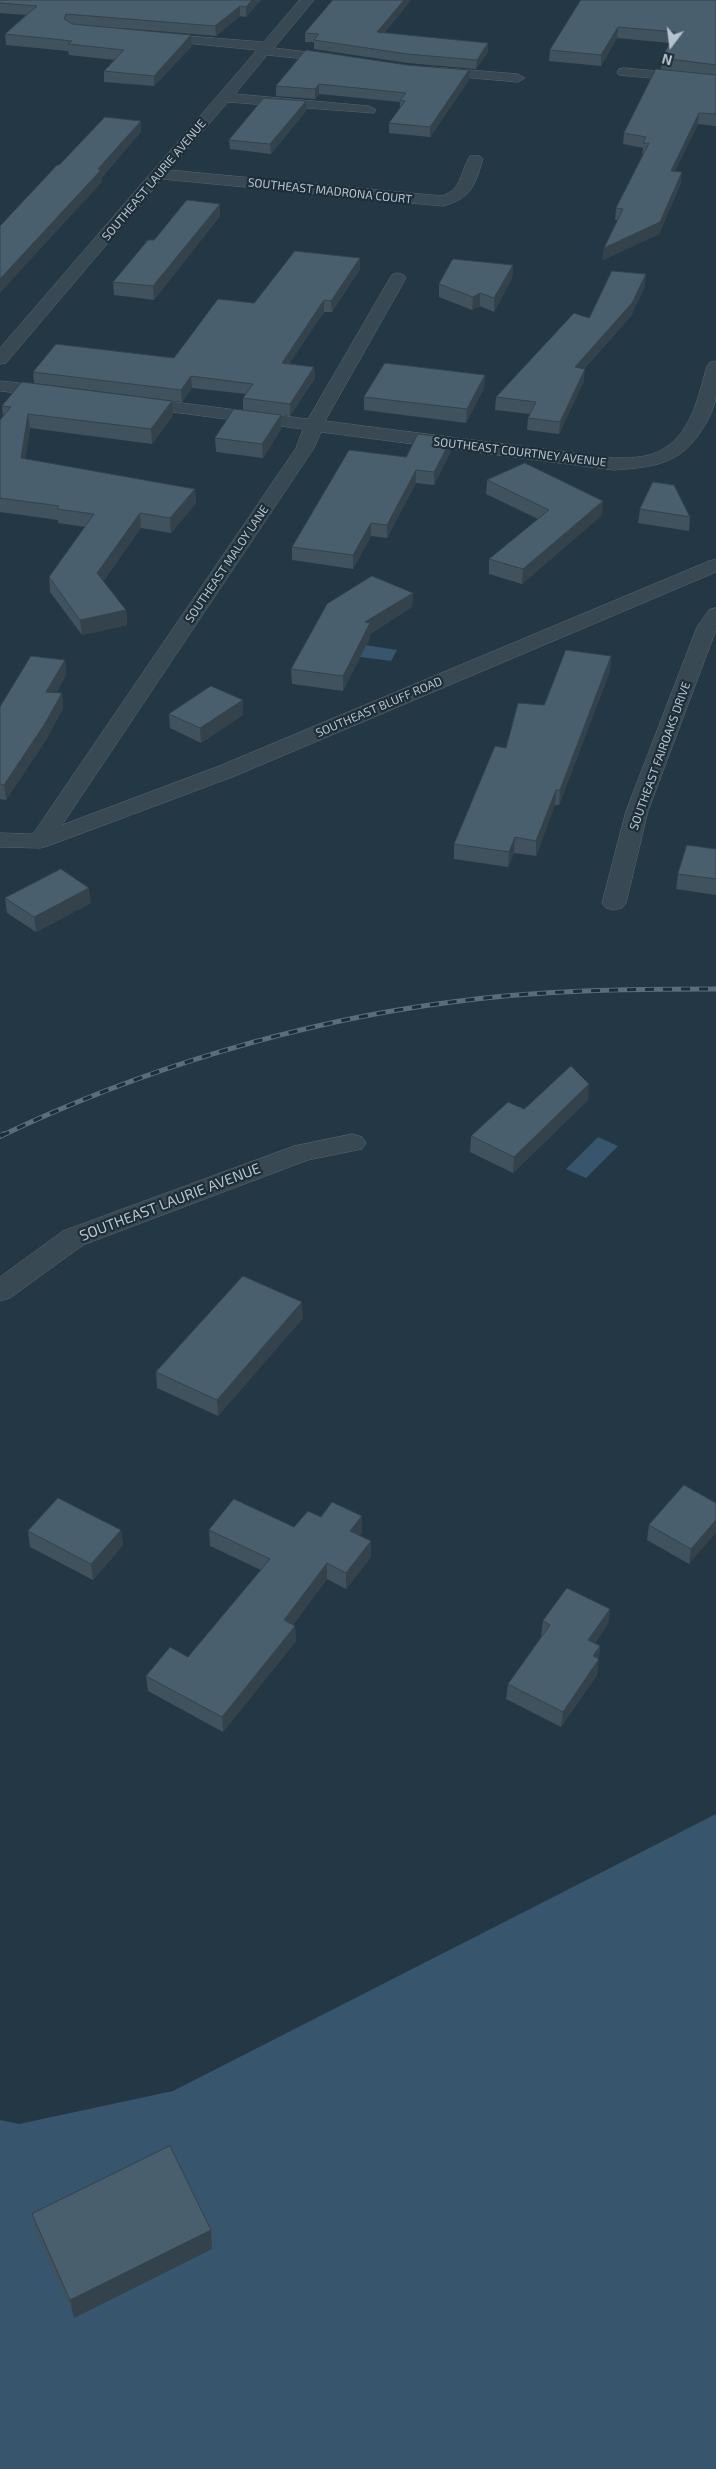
<!DOCTYPE html>
<style>
body{margin:0}
#map{position:relative;width:716px;height:2469px;overflow:hidden;background:#243745;font-family:"Exo 2",sans-serif}
canvas{display:block}
.north{position:absolute;left:646px;top:20px;width:50px;height:50px;-webkit-text-stroke:4px #1e2e39;paint-order:stroke;rotate:195deg;font-size:14px;font-weight:700;line-height:20px;text-align:center;color:#b6c3ce}
.north::after{content:'';display:block;margin:auto;width:18px;height:22px;background:#b6c3ce;clip-path:polygon(50% 0,100% 100%,50% 72%,0 100%)}
</style>
<div id="map">
<canvas width="716" height="2469"></canvas>
<div class="north">N</div>
</div>
<script>
const ctx = document.querySelector('canvas').getContext('2d');
ctx.lineJoin = 'round';
function fillPath(path, color) { ctx.fillStyle = color; ctx.fill(path, 'evenodd'); }
function trace(path, color, width, dash) { ctx.strokeStyle = color; ctx.lineWidth = width; ctx.lineCap = dash ? 'butt' : 'round'; ctx.setLineDash(dash || []); ctx.stroke(path); }
function label(font, color, halo, rows, align = 'center') {
  ctx.font = font + ' "Exo 2",sans-serif'; ctx.lineWidth = 4.5; ctx.setLineDash([]); ctx.textBaseline = 'middle'; ctx.strokeStyle = halo; ctx.fillStyle = color; for (const [text, x, y, turn = 0] of rows) {
    ctx.save(); ctx.translate(x, y); ctx.rotate((+turn || 0) * Math.PI / 180); ctx.textAlign = isNaN(turn) ? turn : align; if (halo) ctx.strokeText(text, 0, 0); ctx.fillText(text, 0, 0); ctx.restore();
  }
}
const water = new Path2D(`
 M352,643L397,650L391,661L346,655Z
 M598,1137L618,1146L586,1178L566,1169Z
 M716,1814V2469H0V2120L19,2124L173,2091Z`);
const minor = new Path2D(`
 M300,0H314L274,48L340,56L345,57L347,60L345,63L267,55L235,94L369,106L376,110L374,113L228,102L169,170L442,196C463,189 460,171 470,156H480L483,159C475,185 472,198 443,206L162,179L6,363L0,364V348L257,50L155,40L150,39L148,36L150,33L263,42Z
 M432,67L518,74L525,78L518,82L427,74L425,71Z
 M624,68L716,76V84L619,75L617,72L619,69Z
 M398,273L404,275L406,278L325,421L614,458C625,458 638,458 649,455C689,444 697,401 707,366L710,362L716,361C716,372 716,384 716,396C715,406 709,419 703,428C681,465 653,467 614,470L321,432L314,448L62,825L219,766L709,561L716,559V572L235,776L48,846L40,848L0,847V833L33,834L296,448L303,429L134,407L128,406L125,402L128,398L134,397L308,419L390,278L392,275Z
 M0,381L55,387L61,388L64,392L61,396L55,397L0,391Z
 M716,608V630L648,811L626,903L622,908L614,910L606,908L602,903L626,811L697,627L709,610Z
 M353,1134L362,1137L366,1143L362,1149L308,1160L83,1245L10,1298L0,1301V1277L63,1231L294,1146Z`);
const railFar1 = new Path2D(`
 M1,1136C138,1070 301,1021 452,1002C540,990 628,989 716,989`);
const rail = new Path2D(`
 M0,1136L4,1134`);
const wall = new Path2D(`
 M0,0H261L246,17L240,16L216,36L122,28L192,46L154,86L104,82V71L115,60L69,55L68,51L6,45L5,34L26,15L0,13Z
 M333,0H411L384,33L488,43V52L476,69L407,63L314,49V42H305V33Z
 M581,0H716V126L698,124L675,171L681,183L659,234L603,260L604,248L618,220H615L616,208L643,154H642L643,148L623,144L624,133L676,71L661,69L662,58L670,43L617,38L601,66L549,61L550,50Z
 M469,70V80L430,137L389,133V123L400,108V102L319,94L315,99L276,96V86Z
 M306,101V111L271,154L230,149L229,140Z
 M220,204V216L154,300L114,295L113,282L154,240Z
 M513,265L512,278L494,312L480,306L472,310L439,297V284Z
 M360,269L332,312H324L289,364L314,367L315,378L290,416L243,410V398L246,394L192,388L182,402L34,383L33,372L174,358L254,303Z
 M645,286L631,316L584,369V381L559,434L527,430L528,418L530,414L495,410L496,397L589,318Z
 M485,375L484,388L466,423L364,410V397Z
 M2,406L173,415L152,444L30,428L25,459L195,489L196,503L171,533L141,528L103,581L126,610L127,625L82,635L50,592L49,577L85,527L58,523V520L0,512V420L3,416Z
 M281,429L263,458L216,452L215,438Z
 M451,451L434,485L416,483L387,538L371,536L353,569L292,560V547L406,457Z
 M487,480L602,515L522,584L489,574V559L538,519L486,494Z
 M640,509L690,517L689,531L638,523Z
 M413,593L412,607L370,634V638L343,691L292,684L291,669Z
 M611,656L610,671L559,805H555L536,856L514,853L508,867L454,859V844L506,748L544,705Z
 M65,660L66,675L56,693H62L63,708L46,740L6,800L0,799V707Z
 M169,714L243,715L201,743L170,728Z
 M716,849V895L676,889L678,874Z
 M5,898L91,903L36,932L7,913Z
 M588,1100L513,1173L470,1152L471,1136L524,1109Z
 M303,1318L218,1416L157,1388L156,1372Z
 M716,1503L689,1564L647,1540L649,1525Z
 M321,1517L362,1532L359,1536L371,1541V1557L346,1589L327,1579L293,1625L295,1626L296,1641L223,1732L148,1691L146,1676L188,1657L261,1570L210,1546L209,1530L294,1527Z
 M121,1530L123,1545L93,1580L30,1547L28,1531Z
 M610,1609L608,1624L595,1643L600,1646L597,1675L561,1727L506,1699L508,1684L541,1637L543,1621Z
 M32,2214L211,2230L212,2249L74,2318L36,2233Z`);
const shadedWall = new Path2D(`
 M252,0H261L246,17V7Z
 M404,0H411L377,41V32Z
 M240,6V16L216,36L215,26Z
 M618,27L617,38L601,66V55Z
 M191,35L192,46L154,86V76Z
 M488,43V52L476,69L477,60Z
 M469,70V80L430,137V127Z
 M319,84V94L315,99V89Z
 M306,101V111L271,154L270,144Z
 M699,113L698,124L670,182L671,171Z
 M141,121V132L102,178V182L0,293V279Z
 M682,172L681,183L659,234L603,260L604,248Z
 M220,204V216L154,300L153,286Z
 M360,258V269L332,312L331,301Z
 M513,265L512,278L494,312V298Z
 M646,274L645,286L631,316L574,380L575,367Z
 M480,293V306L472,310L473,297Z
 M324,300V312L282,374V363Z
 M314,367L315,378L290,416V404Z
 M585,369L584,381L559,434L560,422Z
 M485,375L484,388L466,423L467,409Z
 M191,376L192,388L182,402L181,390Z
 M172,401L173,415L152,444L151,429Z
 M28,414L30,428L23,473L21,458Z
 M281,415V429L263,458L262,444Z
 M452,438L451,451L434,485V472Z
 M416,470V483L387,538V525Z
 M195,489L196,503L171,533L170,518Z
 M603,501L602,515L522,584L523,569Z
 M140,513L141,528L99,588L97,573Z
 M371,523V536L353,569V555Z
 M413,593L412,607L370,634V638L343,691V676L365,622Z
 M126,610L127,625L82,635L80,620Z
 M611,656L610,671L559,805L560,790Z
 M65,660L66,675L48,706L46,692Z
 M62,693L63,708L46,740L6,800L4,785Z
 M243,700V715L201,743L200,728Z
 M556,790L555,805L536,856V841Z
 M515,837L514,853L508,867L509,852Z
 M89,888L91,903L36,932L34,917Z
 M589,1084L588,1100L513,1173L514,1157Z
 M302,1302L303,1318L218,1416L217,1400Z
 M362,1516V1532L350,1547V1531Z
 M716,1520V1533L689,1564L691,1549Z
 M121,1530L123,1545L93,1580L91,1564Z
 M371,1541V1557L346,1589V1573Z
 M327,1563V1579L285,1636L284,1620Z
 M610,1609L608,1624L587,1655L588,1640Z
 M295,1626L296,1641L223,1732L222,1717Z
 M600,1646L597,1675L561,1727L563,1712L593,1656Z
 M211,2230L212,2249L74,2318L70,2300Z`);
const building = new Path2D(`
 M0,0H252L246,7L240,6L215,26L66,14L64,19L72,24L191,35L154,76L104,71L124,50L68,44L72,41L5,34L37,6L0,3Z
 M333,0H404L377,32L488,43L477,60L407,54L314,40L319,34L305,33Z
 M581,0H716V65L662,58L675,32L618,27L601,55L550,50Z
 M306,50L407,65L469,70L430,127L389,123L405,101L400,100L406,93L319,84L315,89L276,86Z
 M656,69L716,75V114L699,113L671,171L682,172L660,222L604,248L623,209L616,208L649,143H643L646,137L624,133Z
 M264,98L306,101L270,144L229,140Z
 M105,117L141,121L98,169L101,170L0,279V226L57,165H59Z
 M187,200L220,204L153,286L113,282L148,240H154Z
 M295,251L360,258L331,301L324,300L282,363L314,367L290,404L243,398L253,384L191,376L181,390L33,372L56,344L174,358L218,299L254,303Z
 M453,259L513,265L494,298L480,293L473,297L439,284Z
 M612,271L646,274L632,303L575,367L585,369L560,422L528,418L536,402L496,397L574,313L589,318Z
 M385,363L485,375L467,409L364,397Z
 M22,382L172,401L151,429L28,414L21,458L195,489L170,518L140,513L97,573L126,610L80,620L49,577L94,514L57,509L59,506L0,498V420L11,407L2,406Z
 M234,409L281,415L262,444L215,438Z
 M418,434L452,438L434,472L416,470L387,525L371,523L353,555L292,547L349,450L406,457Z
 M525,463L603,501L523,569L489,559L549,510L487,480Z
 M653,482L674,485L690,517L640,509Z
 M372,576L413,593L365,622L370,623L343,676L291,669L327,604Z
 M566,650L611,656L560,790H556L536,841L515,837L509,852L454,844L495,746L506,748L518,703L544,705Z
 M31,656L65,660L46,692L62,693L44,725L4,785L0,784V707Z
 M211,686L243,700L200,728L169,714Z
 M687,845L716,849V879L678,874Z
 M61,869L89,888L34,917L5,898Z
 M571,1066L589,1084L514,1157L471,1136L508,1102L524,1109Z
 M243,1276L302,1302L217,1400L156,1372Z
 M684,1485L716,1503V1520L691,1549L649,1525Z
 M58,1498L121,1530L91,1564L28,1531Z
 M234,1499L294,1527L308,1511L321,1517L332,1502L362,1516L350,1531L371,1541L346,1573L327,1563L284,1620L295,1626L222,1717L146,1676L170,1647L188,1657L270,1559L209,1530Z
 M567,1588L610,1609L588,1640L600,1646L593,1656L599,1659L563,1712L508,1684L550,1625L543,1621Z
 M170,2146L211,2230L70,2300L32,2214Z`);
const farStreetnames = [
 ["SOUTHEAST LAURIE AVENUE",154,180,-50],
 ["SOUTHEAST MADRONA COURT",330,191,6],
 ["SOUTHEAST COURTNEY AVENUE",520,452,7],
 ["SOUTHEAST MALOY LANE",227,564,-56],
 ["SOUTHEAST BLUFF ROAD",379,707,-23],
 ["SOUTHEAST FAIROAKS DRIVE",660,756,-70]
];
const streetNames = [
 ["SOUTHEAST LAURIE AVENUE",170,1202,-21]
];
fillPath(water, '#37566d');
trace(minor, '#576671', 1);
fillPath(minor, '#394954');
trace(railFar1, '#5b6d7b', 5);
trace(rail, '#5b6d7b', 5.5);
trace(railFar1, '#1e2e39', 3, [9]);
trace(rail, '#1e2e39', 4, [12]);
fillPath(wall, '#40525e');
fillPath(shadedWall, '#34424c');
fillPath(building, '#4a5f6d');
trace(building, '#34424c', 1);
label('12px', '#b6c3ce', '#1e2e39', farStreetnames);
label('15px', '#b6c3ce', '#1e2e39', streetNames);
</script>
